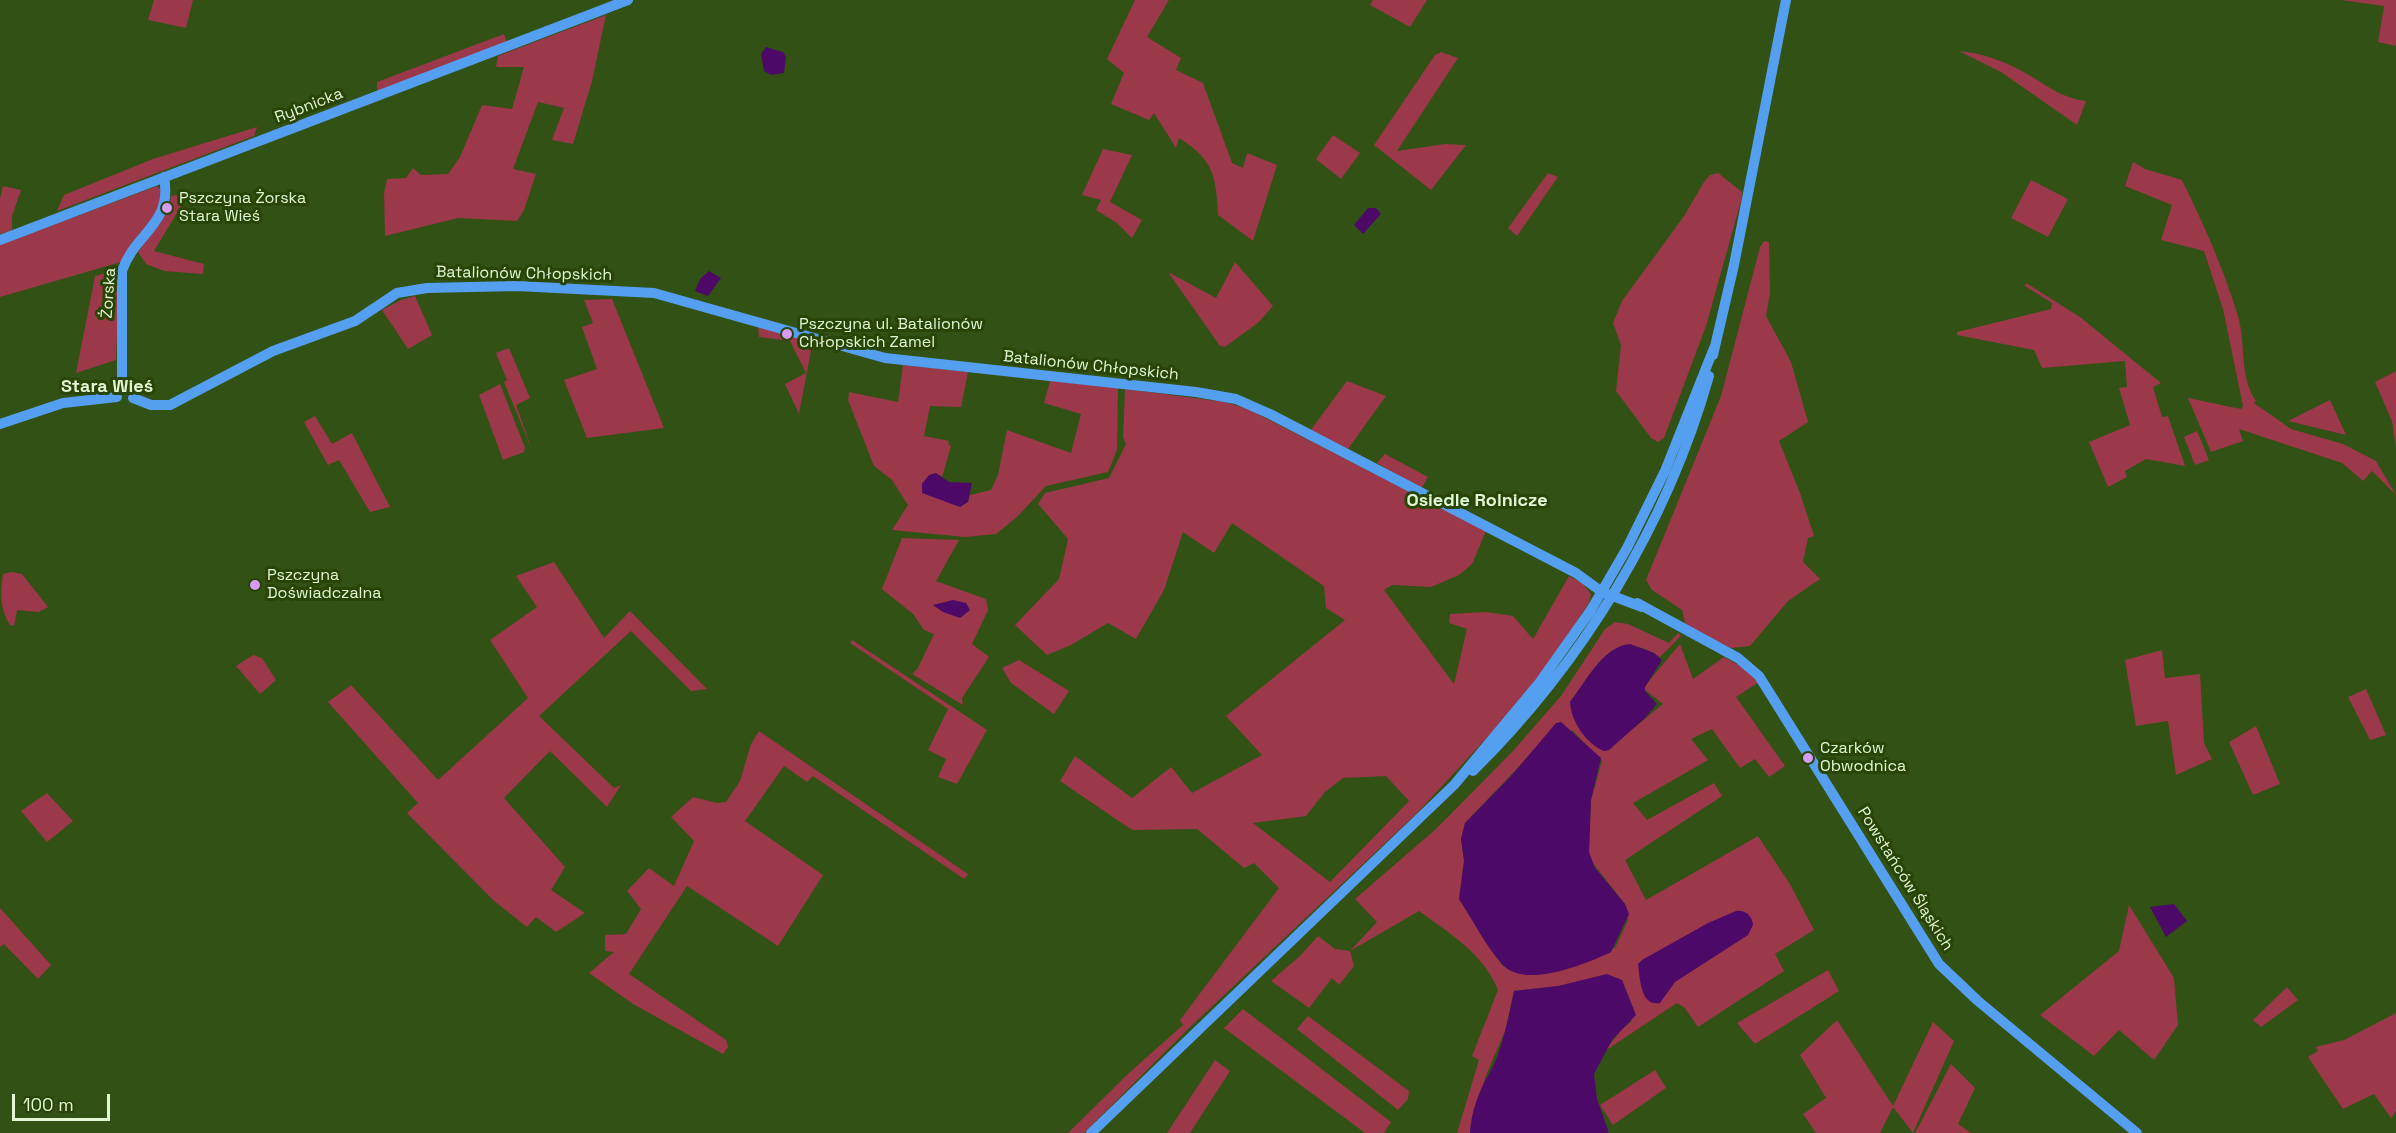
<!DOCTYPE html>
<meta charset="utf-8">
<style>
body{margin:0}
#map{position:relative;width:2396px;height:1133px;overflow:hidden;background:#325114;font-family:"Space Grotesk",sans-serif}
canvas{display:block}
.scale{position:absolute;left:12px;top:1094px;width:98px;height:27px;box-sizing:border-box;border:3px solid #e2f5d5;border-top:0;padding-left:8px;font-size:18px;line-height:21px;white-space:nowrap;color:#e2f5d5;-webkit-text-stroke:4px #284506;paint-order:stroke}
</style>
<div id="map">
<canvas width="2396" height="1133"></canvas>
<div class="scale">100 m</div>
</div>
<script>
const ctx = document.querySelector('canvas').getContext('2d');
ctx.lineJoin = 'round';
function fillPath(path, color) { ctx.fillStyle = color; ctx.fill(path, 'evenodd'); }
function trace(path, color, width, dash) { ctx.strokeStyle = color; ctx.lineWidth = width; ctx.lineCap = dash ? 'butt' : 'round'; ctx.setLineDash(dash || []); ctx.stroke(path); }
function label(font, color, halo, rows, align = 'center') {
  ctx.font = font + ' "Space Grotesk",sans-serif'; ctx.lineWidth = 6; ctx.setLineDash([]); ctx.textBaseline = 'middle'; ctx.strokeStyle = halo; ctx.fillStyle = color; for (const [text, x, y, turn = 0] of rows) {
    ctx.save(); ctx.translate(x, y); ctx.rotate((+turn || 0) * Math.PI / 180); ctx.textAlign = isNaN(turn) ? turn : align; if (halo) ctx.strokeText(text, 0, 0); ctx.fillText(text, 0, 0); ctx.restore();
  }
}
const green = new Path2D(`
 M154,0H193L186,28L148,20Z
 M1135,0H1169L1147,37L1181,58L1176,70L1203,83L1232,163L1243,168L1247,153L1277,165L1253,241L1218,215C1216,176 1214,160 1179,138L1176,148L1154,113L1149,120L1111,104L1124,73L1107,59Z
 M1373,0H1427L1410,27L1370,5Z
 M2341,0H2396V46L2378,42L2384,6Z
 M606,15L592,81L573,144L552,140L564,108L538,102L513,169L536,174L524,210L517,221L458,218L385,236L384,193L387,179L406,178L413,168L421,175L448,174L460,157L482,105L512,109L524,67H496L498,56Z
 M504,34L507,42L377,91V82Z
 M1959,51C1984,53 2012,64 2034,78C2053,90 2064,98 2086,101L2077,125L2001,72Z
 M1441,52L1458,58L1397,151L1445,144L1466,145L1431,190L1374,145L1435,55Z
 M257,127L254,136L57,211L64,195L153,159Z
 M1333,135L1360,153L1341,179L1316,159Z
 M1103,149L1132,155L1110,202L1142,220L1132,238L1117,223L1096,210L1101,200L1082,195Z
 M2133,162L2145,169L2182,180C2203,223 2224,269 2238,316C2246,343 2239,377 2256,401L2254,403L2291,429L2343,444L2376,461L2396,495L2372,471L2363,481L2342,463L2239,429L2243,441L2211,452L2188,398L2241,409L2243,406L2223,309L2204,251L2161,240L2172,205L2125,186Z
 M1548,173L1558,177L1517,236L1508,228Z
 M1718,173L1742,192L1741,201L1706,326L1664,438L1658,442L1651,438L1616,391L1621,345L1613,323L1622,301L1684,216L1704,182L1710,175Z
 M2031,180L2068,199L2048,237L2011,218Z
 M3,186L21,190L12,216V230L0,234V199Z
 M157,186L161,190L163,203L121,262L0,297V245Z
 M189,193L154,251L204,264L203,274L164,271L146,264L138,252L169,208L171,196Z
 M1764,241L1769,242L1770,293L1766,316L1791,362L1808,422L1779,441L1800,493L1814,536L1808,538L1803,562L1820,579L1788,601L1750,646L1731,648L1686,626L1682,610L1652,590L1646,580L1721,396L1760,247Z
 M1235,262L1273,306L1259,322L1225,347L1220,346L1168,272L1216,298Z
 M105,273L119,282L116,360L76,373L95,276Z
 M2026,283L2080,317L2161,383L2153,387L2162,417L2168,416L2185,466L2146,459L2125,471L2127,477L2108,487L2089,442L2130,425L2119,388L2127,387L2125,361L2042,368L2034,350L1957,335V332L2051,309L2052,303L2025,286Z
 M415,296L432,335L408,349L382,310L401,300Z
 M612,299L664,428L587,438L564,380L597,369L582,327L593,323L584,300Z
 M758,325L813,340L799,414L785,384L806,373L790,341L759,337Z
 M509,348L530,398L516,405L532,450L504,382L507,380L496,353Z
 M903,365L968,372L961,407L930,406L924,436L949,441L948,444L951,446L942,477L936,473L968,502L970,495L991,490L998,475L1007,430L1071,453L1081,414L1044,403L1050,381L1118,387L1117,450L1108,472L1046,486L1017,517L996,534L965,537L892,530L908,505L892,480L874,466L848,400L849,392L898,402Z
 M2396,371V448L2392,421L2375,382Z
 M1347,381L1386,396L1348,449L1310,431Z
 M500,384L525,448L524,452L503,460L479,395Z
 M1125,389L1225,402L1248,409L1486,531L1472,564L1459,575L1431,587L1392,585L1384,590L1454,684L1467,629L1449,623L1450,614L1486,612L1513,616L1533,639L1569,576L1582,583L1591,594L1589,603L1547,666L1492,732L1417,813L1187,1030L1084,1133H1068L1130,1072L1183,1025L1180,1020L1279,888L1254,863L1244,868L1197,829L1132,830L1060,781L1075,756L1132,798L1171,767L1192,793L1262,755L1226,716L1345,620L1326,608L1324,586L1232,523L1214,553L1183,532L1164,590L1136,639L1108,623L1071,645L1047,655L1015,625L1059,579L1068,539L1038,504L1045,493L1109,478L1126,444L1123,437ZM1386,776L1409,801L1330,882L1253,823L1306,816L1325,792L1343,778Z
 M2330,400L2346,435L2288,421Z
 M315,416L332,444L352,433L390,507L370,512L339,460L328,465L304,422Z
 M2197,431L2209,460L2195,465L2184,437Z
 M1385,454L1428,477L1421,489L1377,463Z
 M902,538L959,540L936,581L986,599L988,610L972,644L989,657L962,698L963,705L912,674L918,668L934,634L924,630L913,614L882,589Z
 M554,562L604,638L630,611L707,689L691,691L631,631L539,716L614,788L621,785L607,807L550,751L504,798L565,867L551,890L585,913L556,932L536,917L527,927L493,900L407,813L418,803L328,702L351,685L438,780L528,698L490,640L537,607L516,576Z
 M11,572L22,574L48,607L39,612L17,610L14,626L10,625C0,610 0,593 3,574Z
 M1615,622L1628,624L1669,643L1678,633L1681,636L1660,657C1611,625 1597,668 1570,702L1577,725L1635,727L1663,704L1643,688L1680,644L1693,679L1724,657L1749,671L1759,682L1736,697L1785,766L1769,777L1755,759L1740,768L1712,729L1691,739L1708,760L1633,803L1647,820L1714,783L1722,796L1625,860L1646,900L1758,836L1790,884L1814,930L1775,954L1784,971L1698,1027L1684,1007L1677,1003L1605,1051L1622,1029L1632,1021L1568,985L1514,991L1505,1031L1485,1078L1470,1133H1457L1479,1060L1472,1056L1498,990C1484,954 1449,933 1419,911L1350,951L1354,966L1339,985L1332,978L1309,1008L1271,981L1300,956L1318,936L1335,949L1350,951L1377,922L1355,899L1436,829L1513,751L1561,696L1605,629ZM1572,730L1602,761L1591,800L1589,852L1585,859L1592,862L1625,904L1628,920L1615,948L1511,971L1502,965L1459,899L1464,861L1461,839L1465,823L1527,758Z
 M852,640L987,730L957,784L938,777L946,759L928,750L948,709L850,643Z
 M2162,650L2165,678L2200,674L2204,743L2212,759L2176,775L2168,721L2136,726L2125,660Z
 M253,655L262,658L276,680L260,694L236,666Z
 M1019,660L1069,691L1054,714L1011,683L1002,668Z
 M2366,689L2386,735L2370,740L2348,697Z
 M2256,726L2280,784L2253,795L2229,742Z
 M759,731L968,874L964,879L813,776L807,782L784,766L745,821L823,875L778,946L687,886L629,974L726,1040L728,1047L723,1054L633,1004L589,973L614,952L605,951V935L626,934L641,909L627,891L649,868L674,886L694,841L671,817L693,797L717,803L726,802L740,781L751,744Z
 M47,793L73,821L47,842L21,811Z
 M2129,905L2174,978L2178,1025L2154,1060L2119,1030L2094,1056L2040,1015L2119,951Z
 M0,908L51,965L38,979L4,944L0,947Z
 M1828,970L1839,991L1755,1044L1737,1023Z
 M2287,987L2298,1000L2261,1027L2253,1020Z
 M1243,1009L1391,1122L1384,1133H1365L1224,1028Z
 M2396,1013V1111L2391,1118L2374,1094L2343,1109L2308,1057L2318,1051L2316,1047L2344,1040Z
 M1308,1016L1409,1091L1408,1099L1398,1110L1297,1029Z
 M1837,1020L1893,1106L1933,1022L1954,1041L1913,1133L1893,1107L1880,1133H1816L1803,1114L1826,1098L1800,1055Z
 M1215,1060L1230,1071L1190,1133H1167Z
 M1951,1064L1975,1088L1958,1124L1971,1133H1915Z
 M1655,1070L1666,1088L1613,1125L1600,1105Z`);
const water = new Path2D(`
 M766,47L783,52L786,57L784,73L771,75L764,71L761,54Z
 M1368,208H1376L1381,214L1363,234L1354,225Z
 M709,271L721,278L708,296L695,291L700,279Z
 M936,473L949,482L972,483L968,502L960,507L922,493V484L929,475Z
 M953,600L966,603L970,610L960,618L943,612L933,605Z
 M1630,644L1654,653L1662,660L1645,687V691L1657,704L1644,719L1609,750L1604,751C1586,744 1571,721 1570,702C1585,683 1603,646 1630,644Z
 M1561,722L1601,758L1591,800L1589,852L1595,868L1625,904L1629,914L1611,952C1586,964 1525,989 1503,965C1486,947 1473,920 1459,899L1464,861L1461,839L1465,823L1512,775L1556,723Z
 M2174,904L2187,921L2166,937L2150,907Z
 M1736,911C1745,910 1752,915 1753,925L1748,935L1675,982L1660,1003C1640,1007 1640,977 1638,964L1642,960L1708,923Z
 M1607,974L1622,980L1636,1015L1612,1040L1594,1074L1597,1099L1609,1133H1470C1471,1112 1479,1090 1490,1072C1501,1054 1510,1012 1514,991L1558,986Z`);
const secondary = new Path2D(`
 M0,240L628,0
 M1713,355L1734,265L1786,0
 M122,387V271C135,232 173,225 164,177
 M133,398L151,405H170L273,351L355,321L397,293L427,288L517,286L654,293L885,358L1196,392L1236,399L1270,414L1576,573L1602,592L1642,607
 M0,424L63,403L117,397
 M1637,603L1738,658L1759,676L1939,964L1978,1001L2137,1133
 M1473,771C1582,663 1667,525 1709,376
 M1091,1133L1454,785L1540,682L1591,610L1627,548L1665,471L1714,348`);
const markers = [
 [167,208,6,"#d79bf9"],
 [787,334,6,"#d79bf9"],
 [255,585,6,"#d79bf9"],
 [1808,758,6,"#d79bf9"]
];
const streetNames = [
 ["Rybnicka",309,106,-21],
 ["Batalionów Chłopskich",524,274,1],
 ["Żorska",109,293,-86],
 ["Batalionów Chłopskich",1091,366,6],
 ["Powstańców Śląskich",1905,879,58]
];
const poiNames = [
 ["Pszczyna Żorska",179,199],
 ["Stara Wieś",179,217],
 ["Pszczyna ul. Batalionów",799,325],
 ["Chłopskich Zamel",799,343],
 ["Pszczyna",267,576],
 ["Doświadczalna",267,594],
 ["Czarków",1820,749],
 ["Obwodnica",1820,767]
];
const neighbourhoodNames = [
 ["Stara Wieś",107,387],
 ["Osiedle Rolnicze",1477,501]
];
fillPath(green, '#9b384a');
fillPath(water, '#4c0968');
trace(secondary, '#559ff1', 10);
for (const [x, y, r, color] of markers) { const dot = new Path2D(); dot.arc(x, y, r, 0, 2 * Math.PI); ctx.fillStyle = color; ctx.fill(dot); trace(dot, '#284506', 2); }
label('16px', '#e2f5d5', '#284506', streetNames);
label('16px', '#e2f5d5', '#284506', poiNames, 'left');
label('bold 18px', '#e2f5d5', '#284506', neighbourhoodNames);
</script>
